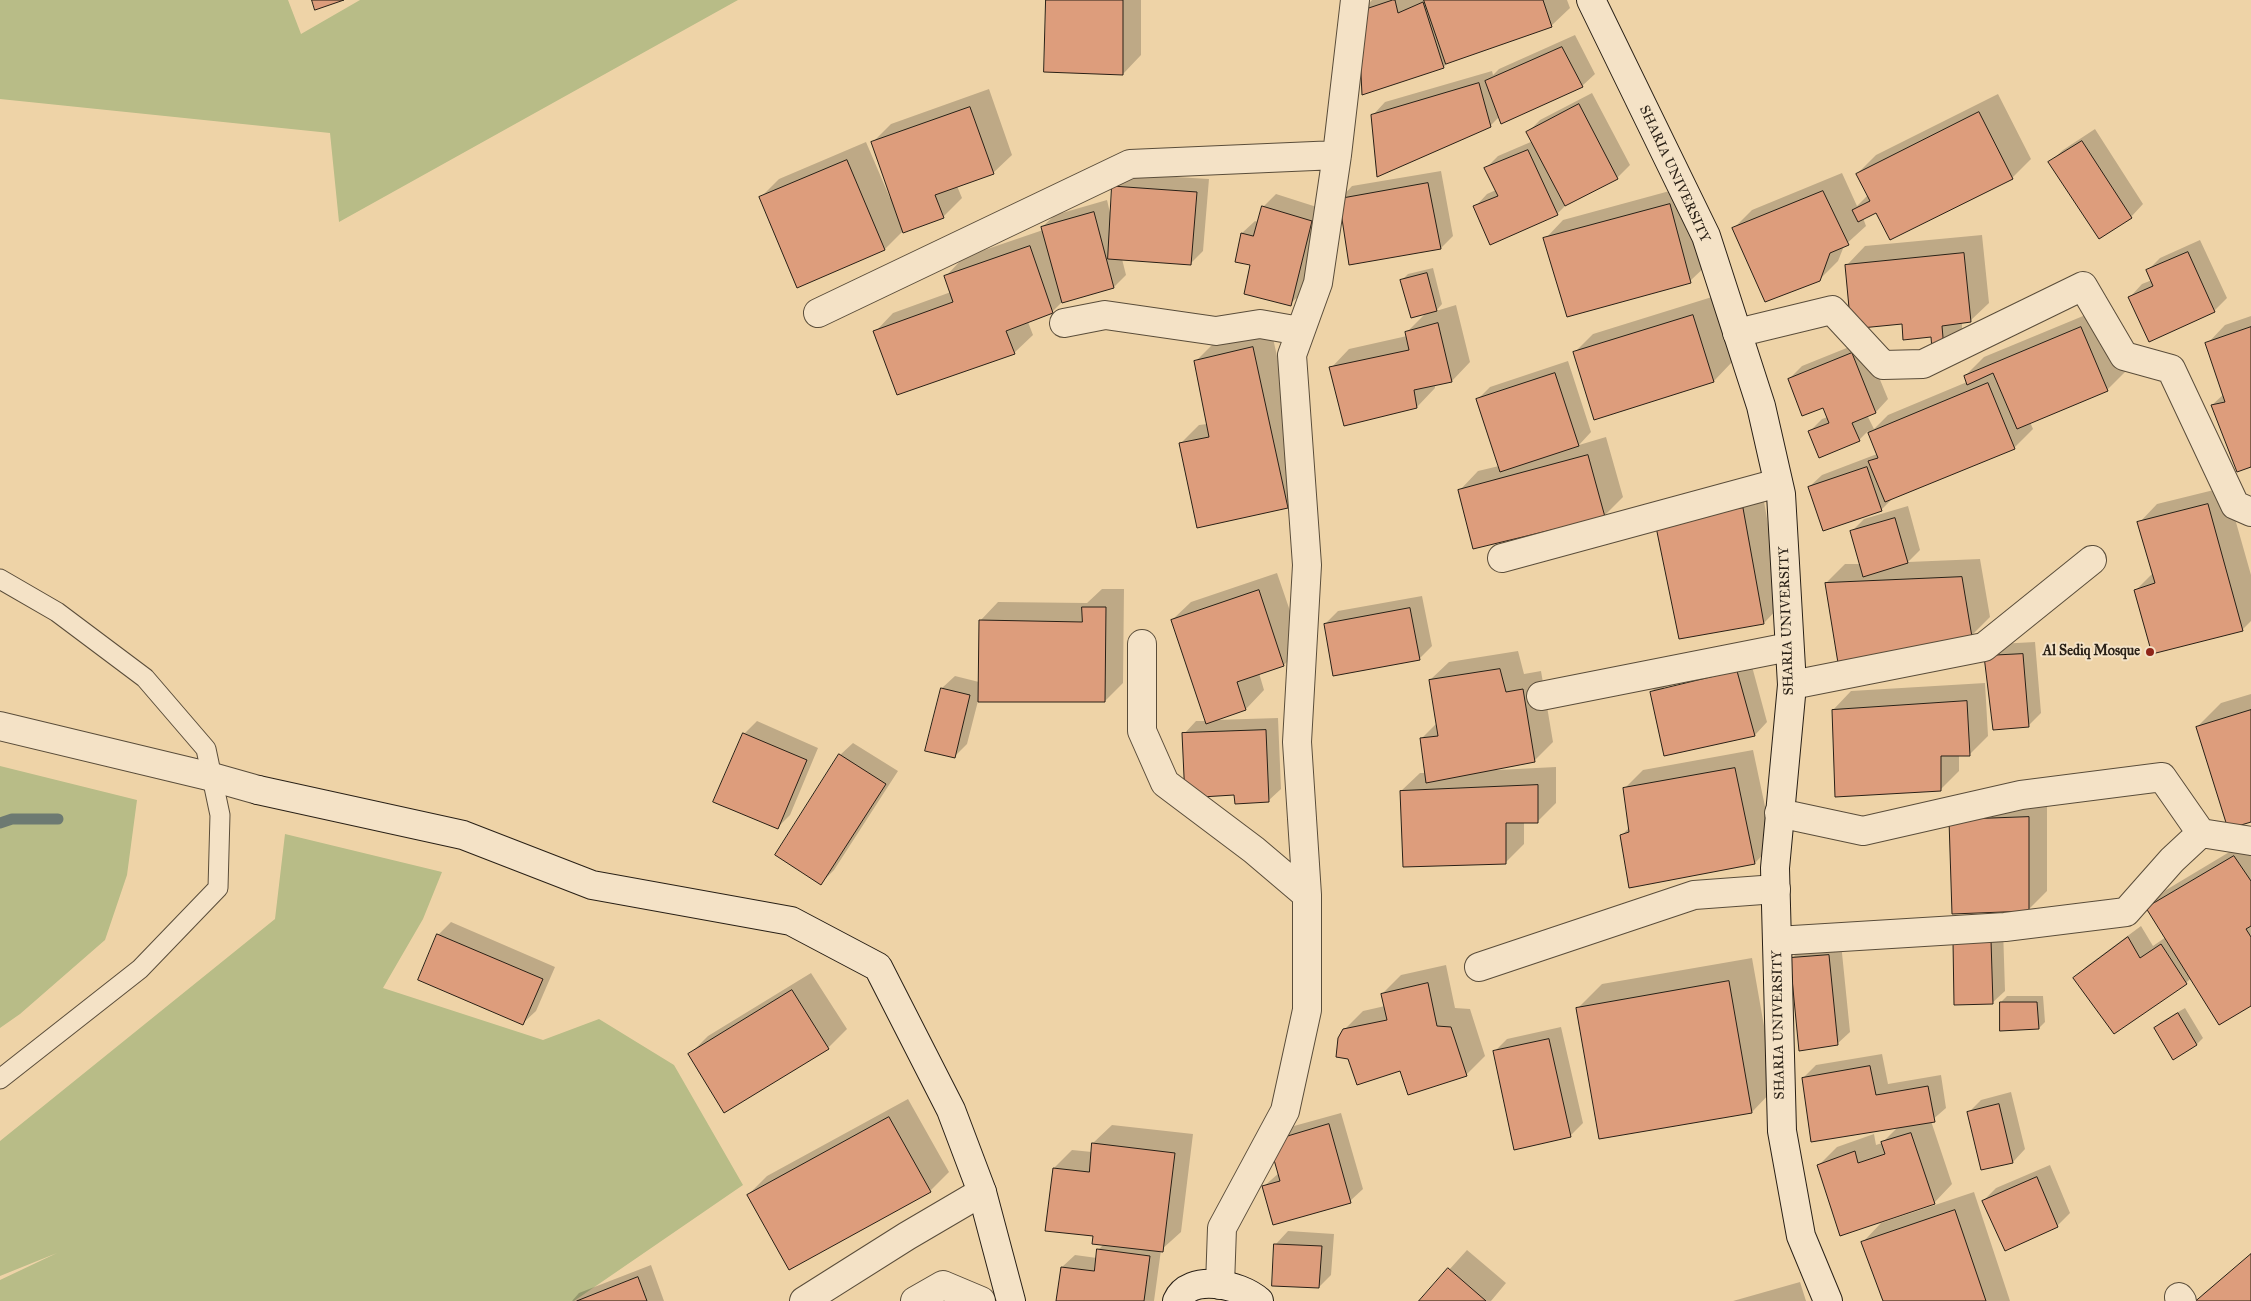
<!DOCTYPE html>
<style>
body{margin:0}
canvas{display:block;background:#eed3a7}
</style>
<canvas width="2251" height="1301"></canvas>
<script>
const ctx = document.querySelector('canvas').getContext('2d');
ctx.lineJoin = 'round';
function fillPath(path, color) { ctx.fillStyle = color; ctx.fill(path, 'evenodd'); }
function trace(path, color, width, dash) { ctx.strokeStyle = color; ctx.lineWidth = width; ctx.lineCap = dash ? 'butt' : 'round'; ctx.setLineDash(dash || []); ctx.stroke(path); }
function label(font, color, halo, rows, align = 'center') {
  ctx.font = font + ' "IM FELL Great Primer",serif'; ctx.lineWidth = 4; ctx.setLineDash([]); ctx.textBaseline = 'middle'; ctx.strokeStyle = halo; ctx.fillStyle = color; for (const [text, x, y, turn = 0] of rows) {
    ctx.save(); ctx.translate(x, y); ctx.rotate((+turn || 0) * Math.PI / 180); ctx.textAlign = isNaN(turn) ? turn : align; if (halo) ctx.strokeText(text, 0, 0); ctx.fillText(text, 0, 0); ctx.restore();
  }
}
const green = new Path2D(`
 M0,0H288L301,34L360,0H738L339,222L330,133L0,99Z
 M0,766L137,800L127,875L105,940L20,1014L0,1028Z
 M285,834L442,872L423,919L383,988L543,1040L599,1019L674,1065L743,1185L574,1301H0V1280L57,1253L0,1276V1141L275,919Z`);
const shadow = new Path2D(`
 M1047,0H1141V55L1123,74Z
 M1372,0H1567L1570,8L1551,26L1448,62L1444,67L1360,13Z
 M1575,35L1595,74L1582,86L1499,117L1490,126L1373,115L1385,102L1492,71L1493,75L1499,69Z
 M989,89L1012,155L993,173L957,186L962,198L943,217L904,230L885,249L798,287L760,198L779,179L866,142L890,198H892L872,143L891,124Z
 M1592,93L1630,165L1617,178L1567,204L1557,214L1475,207L1487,194L1496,190L1486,168L1498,156L1533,141L1528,132L1540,120Z
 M1998,94L2031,159L2012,178L1876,211L1863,218L1866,226L1844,246L1838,261L1819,280L1734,228L1752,210L1842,173L1857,206L1868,195L1857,174L1876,155Z
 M2095,129L2143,204L2131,217L2050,162L2063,150Z
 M1441,171L1453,236L1441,248L1350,264L1340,199L1352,186Z
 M1126,174L1209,179L1203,251L1191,263L1122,259L1126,275L1114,287L1063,301L1052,312L1028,322L1033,335L1014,353L875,332L893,313L951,292L946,276L964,257L1043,230L1042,227L1055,215L1107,200L1111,217L1113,186Z
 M1688,186L1709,263L1690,281L1545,239L1563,220Z
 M1276,194L1323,209L1303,292L1290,304L1251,264L1236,261L1242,233L1255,221L1258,222L1263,207Z
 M1982,235L1989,303L1970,321L1962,322V329L1944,347L1932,336L1903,322L1847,265L1865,246Z
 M2200,240L2227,298L2214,311L2130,297L2142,284L2152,280L2147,271L2160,258Z
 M1433,268L1442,304L1436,311L1456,305L1470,362L1452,381L1435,385V388L1417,407L1331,368L1349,349L1407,336V332L1426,313L1402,280L1408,274Z
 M1712,297L1732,362L1714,381L1574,353L1593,334Z
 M2100,309L2126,371L2107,390L2030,422L2033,429L2014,448L1893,498L1881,510L1809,487L1822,475L1877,454L1868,431L1859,440L1809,432L1822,419L1828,417L1823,406L1789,379L1802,366L1864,341L1888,399L1876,412L1867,415L1874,429L1888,415L1967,382L1965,376L1984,357Z
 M2251,316V466L2212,405L2224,394L2207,344L2225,325Z
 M1271,329L1306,488L1287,506L1180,444L1199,425L1207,424L1195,362L1214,343Z
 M1568,361L1591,432L1579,445L1606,437L1623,497L1605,515L1474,547L1460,490L1478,471L1499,466L1477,400L1490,387Z
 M2226,487L2251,575V621L2242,630L2136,590L2153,573L2139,523L2157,504Z
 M1762,490L1782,604L1764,623L1656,523Z
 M1908,506L1920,550L1908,562L1980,559L1990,617L1971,636L1826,583L1845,564H1861L1851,532L1864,519Z
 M1277,573L1302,646L1284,665L1259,673L1264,690L1246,709L1214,720L1278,718L1281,789L1268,801L1236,794L1184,734L1196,721H1207L1172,620L1191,602Z
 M1102,589H1124L1123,683L1105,701H978L967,744L955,756L942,688L955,676L979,682L980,621L998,602L1087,603Z
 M1422,596L1432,646L1419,659L1325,624L1338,611Z
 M2035,642L2041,713L2028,726L1986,657L1998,644Z
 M1518,651L1524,674L1541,671L1553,742L1534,761L1497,768V770L1556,767V803L1537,822H1524V844L1505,863L1401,791L1420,773H1426L1421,739L1437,723L1430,680L1449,662Z
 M1750,659L1767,722L1755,735L1665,755L1651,692L1664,679ZM1743,668L1744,671L1664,690V687Z
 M1985,683L1988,736L1969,755H1959V771L1940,790L1833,710L1851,691Z
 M2251,694V821L2197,727L2221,703Z
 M757,721L818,748L790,815L777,828L744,734Z
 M853,743L898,771L834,870L821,883L840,755Z
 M1753,750L1773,844L1755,863L1621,836L1629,828L1624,789L1643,770Z
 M2047,799V891L2028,910L1951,821Z
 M2251,839V1004L2191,978L2186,983L2074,978L2087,966L2141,926L2153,946L2166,937L2148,908L2166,890Z
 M451,922L555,967L536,1011L523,1023L438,935Z
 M2003,928L2005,991L1992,1003L1966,929Z
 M1841,943L1850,1032L1837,1044L1792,958L1804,946Z
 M1752,958L1775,1088L1752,1112L1578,1008L1602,984Z
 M1446,965L1455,1008L1470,1009L1485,1056L1467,1074L1408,1093L1401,1070L1344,1030L1363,1011L1385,1006L1382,994L1401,975Z
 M811,973L847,1029L828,1048L725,1112L689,1055L708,1036Z
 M2007,996H2043L2045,1022L2039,1028L2001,1002Z
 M2185,1008L2203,1038L2197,1044L2155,1028L2161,1022Z
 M1561,1027L1583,1123L1570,1136L1494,1052L1507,1039Z
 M1882,1054L1888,1084L1941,1075L1946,1108L1931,1121L1952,1184L1934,1203L1818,1166L1837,1147L1874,1134L1876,1145L1882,1143L1899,1126L1803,1078L1816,1065Z
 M2011,1092L2025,1149L2013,1162L1982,1169L1968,1113L1981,1100Z
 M908,1099L949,1172L930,1191L748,1195L767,1176Z
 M1341,1113L1363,1189L1350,1201L1263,1187L1279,1173L1283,1129Z
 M1112,1125L1193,1134L1181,1232L1161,1250L1154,1301H1057L1062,1267L1075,1255L1097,1258L1099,1249L1104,1244L1095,1235L1054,1168L1072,1150L1092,1152L1093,1143Z
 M2050,1165L2070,1213L2057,1226L1983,1201L1996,1188Z
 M1974,1192L2010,1301H1885L1863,1242L1881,1223Z
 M1288,1231L1334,1234L1331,1275L1319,1287L1276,1244Z
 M1467,1250L1506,1283L1491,1301H1421Z
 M2251,1254V1301H2197L2204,1293Z
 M651,1265L664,1301H572L579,1293Z
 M1800,1282L1806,1301H1733Z`);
const stream = new Path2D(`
 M0,823L12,819H58`);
const building = new Path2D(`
 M312,0H344L315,10Z
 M1046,0H1123V75L1044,72Z
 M1393,0H1395L1398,13L1423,2L1444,68L1362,95L1358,12Z
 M1424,0H1543L1552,27L1446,64Z
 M1562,47L1583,87L1501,124L1485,81Z
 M1479,83L1491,127L1377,177L1371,115Z
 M1579,104L1618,179L1565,206L1526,132Z
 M970,107L994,174L935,195L944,218L903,233L871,142Z
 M1979,112L2013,179L1890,240L1876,213L1858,222L1852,210L1870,201L1856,174Z
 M2082,141L2132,218L2099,239L2048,162Z
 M1528,150L1558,215L1490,245L1473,206L1498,196L1484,168Z
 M847,160L885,250L797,288L759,197Z
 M1428,183L1441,249L1349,265L1339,199Z
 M1112,186L1197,192L1191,265L1108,259Z
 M1823,191L1849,245L1830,253L1820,281L1765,302L1732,228Z
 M1670,204L1691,283L1567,317L1543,238Z
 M1262,206L1312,221L1291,306L1244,294L1250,265L1235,262L1241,233L1253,236Z
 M1094,212L1114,288L1062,303L1041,227Z
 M1030,246L1053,313L1006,331L1015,354L897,395L873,331L953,302L944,276Z
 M2188,252L2215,312L2149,342L2128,297L2153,286L2146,270Z
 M1964,253L1971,322L1942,326L1944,349L1932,350L1931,337L1903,340L1902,324L1851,329L1845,265Z
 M1427,273L1437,311L1411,318L1400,280Z
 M1693,315L1714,382L1594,420L1573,352Z
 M1438,323L1452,382L1414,390L1417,408L1344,426L1329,367L1409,350L1405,332Z
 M2081,327L2108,391L2017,429L1993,373L1967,385L1964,376Z
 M2251,327V467L2237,472L2211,405L2225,402L2205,343Z
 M1253,347L1288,508L1197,528L1179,443L1209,437L1194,361Z
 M1852,353L1876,413L1852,423L1860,441L1819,458L1808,431L1829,423L1823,408L1802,416L1788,379Z
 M1555,373L1579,446L1500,472L1476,399Z
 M1988,383L2015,449L1885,502L1868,461L1878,458L1868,433Z
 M1588,455L1605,517L1473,549L1458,490Z
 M1867,467L1882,511L1823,531L1808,487Z
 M2208,504L2243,631L2152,654L2134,590L2155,583L2137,522Z
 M1743,508L1764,624L1679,639L1655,522Z
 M1895,518L1908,563L1863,577L1850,531Z
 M1962,577L1972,637L1838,663L1825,583Z
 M1259,590L1284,666L1237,682L1246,710L1206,724L1171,620Z
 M1082,607H1106L1105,702H978L979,620L1082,622Z
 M1410,608L1420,660L1333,676L1324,624Z
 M2023,654L2029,727L1993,730L1984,656Z
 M1500,669L1506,692L1523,689L1535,762L1426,783L1420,738L1438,736L1429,680Z
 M1737,671L1755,736L1664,756L1650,692Z
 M941,688L970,695L955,758L925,751Z
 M1967,701L1970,756H1941V791L1835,797L1832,710Z
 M2251,710V822L2228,829L2196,727Z
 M1266,730L1269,802L1235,804L1234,795L1185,798L1182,733Z
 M743,733L807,760L778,829L713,802Z
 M839,754L886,784L821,885L775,855Z
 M1735,768L1755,864L1629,888L1620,835L1629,832L1623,788Z
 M1538,785V823H1506V864L1403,867L1400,791Z
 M2029,817V911L1952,914L1949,820Z
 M2234,856L2251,881V926L2246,929L2251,937V1006L2219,1025L2146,908Z
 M437,934L543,979L523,1025L418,980Z
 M2128,937L2140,958L2161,944L2187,984L2114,1034L2073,978Z
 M1991,940L1993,1004L1954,1005L1953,941Z
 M1829,955L1838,1045L1799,1051L1790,958Z
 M1729,981L1752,1113L1599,1139L1576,1008Z
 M1428,983L1437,1026L1451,1027L1467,1076L1408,1095L1400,1071L1357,1085L1348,1059L1336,1057L1338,1038L1343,1029L1387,1020L1381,994Z
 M792,990L829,1049L724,1113L688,1054Z
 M2000,1002H2037L2039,1029L2000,1031Z
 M2178,1013L2197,1045L2173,1060L2154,1028Z
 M1549,1039L1571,1137L1514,1150L1493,1051Z
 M1870,1066L1876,1095L1928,1086L1935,1122L1811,1142L1802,1078Z
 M1999,1104L2013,1163L1981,1170L1967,1112Z
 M889,1117L931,1192L789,1270L747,1195Z
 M1329,1124L1351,1203L1273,1225L1262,1186L1280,1181L1269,1142Z
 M1911,1133L1935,1204L1840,1236L1817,1165L1855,1151L1858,1163L1885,1154L1881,1142Z
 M1092,1143L1175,1153L1163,1252L1092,1244L1093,1236L1045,1231L1053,1168L1089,1172Z
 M2037,1177L2058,1227L2005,1251L1982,1201Z
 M1955,1210L1986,1301H1883L1861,1242Z
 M1274,1244L1322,1246L1319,1288L1272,1286Z
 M1097,1249L1150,1256L1144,1301H1056L1061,1267L1094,1271Z
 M2251,1254V1301H2196Z
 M1448,1268L1486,1301H1419Z
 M638,1277L647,1301H577Z`);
const lane = new Path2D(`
 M0,579L57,612L145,678L206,749L220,815L218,888L140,969L0,1079`);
const street = new Path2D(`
 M818,313L1130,164L1337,155
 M1064,323L1105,315L1216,331L1260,324L1300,331
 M1737,333L1832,310L1883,365L1923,364L2083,286L2124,356L2171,369L2235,505L2251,512
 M1502,558L1778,483
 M1142,644V731L1165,783L1254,850L1307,895
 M1792,685L1984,647L2092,560
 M1541,696L1789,647
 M0,726L212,777L258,790
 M1779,813L1863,831L2021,795L2162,777L2201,833L2251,841
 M1777,941L2005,927L2126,912L2172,860L2201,833
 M1479,967L1694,895L1776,889
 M1220,1285L1222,1228L1285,1111L1307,1010V895L1297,742L1307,565L1292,355L1318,283L1337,155L1355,0
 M2179,1297L2182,1301
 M804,1301L907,1236L982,1192
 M915,1301L943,1285L981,1301`);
const secondary = new Path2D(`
 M1591,0L1706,236L1761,406L1781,494L1792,685L1775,868L1782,1131L1801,1236L1828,1301
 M258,790L463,835L592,885L791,921L878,967L951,1110L982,1192L1011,1301
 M1177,1301C1189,1273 1240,1284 1259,1301`);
const markers = [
 [2150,652,5,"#8f2418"]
];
const streetNames = [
 ["SHARIA UNIVERSITY",1674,174,65],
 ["SHARIA UNIVERSITY",1787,621,-92],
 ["SHARIA UNIVERSITY",1779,1025,-91]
];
const poiNames = [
 ["Al Sediq Mosque",2140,652]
];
fillPath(green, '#b8bc87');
fillPath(shadow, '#0003');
trace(stream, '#6d7a72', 11);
fillPath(building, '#dd9d7c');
trace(building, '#292016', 1);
trace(lane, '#5a4d3a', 21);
trace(street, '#5a4d3a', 30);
trace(secondary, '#292016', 30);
trace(lane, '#f4e2c6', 19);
trace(street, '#f4e2c6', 28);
trace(secondary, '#f4e2c6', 28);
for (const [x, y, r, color] of markers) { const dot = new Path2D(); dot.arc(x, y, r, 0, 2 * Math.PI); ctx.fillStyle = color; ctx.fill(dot); trace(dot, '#f4e2c6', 2); }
label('14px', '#292016', '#f4e2c6', streetNames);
label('bold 14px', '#292016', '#f4e2c6', poiNames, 'right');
</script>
